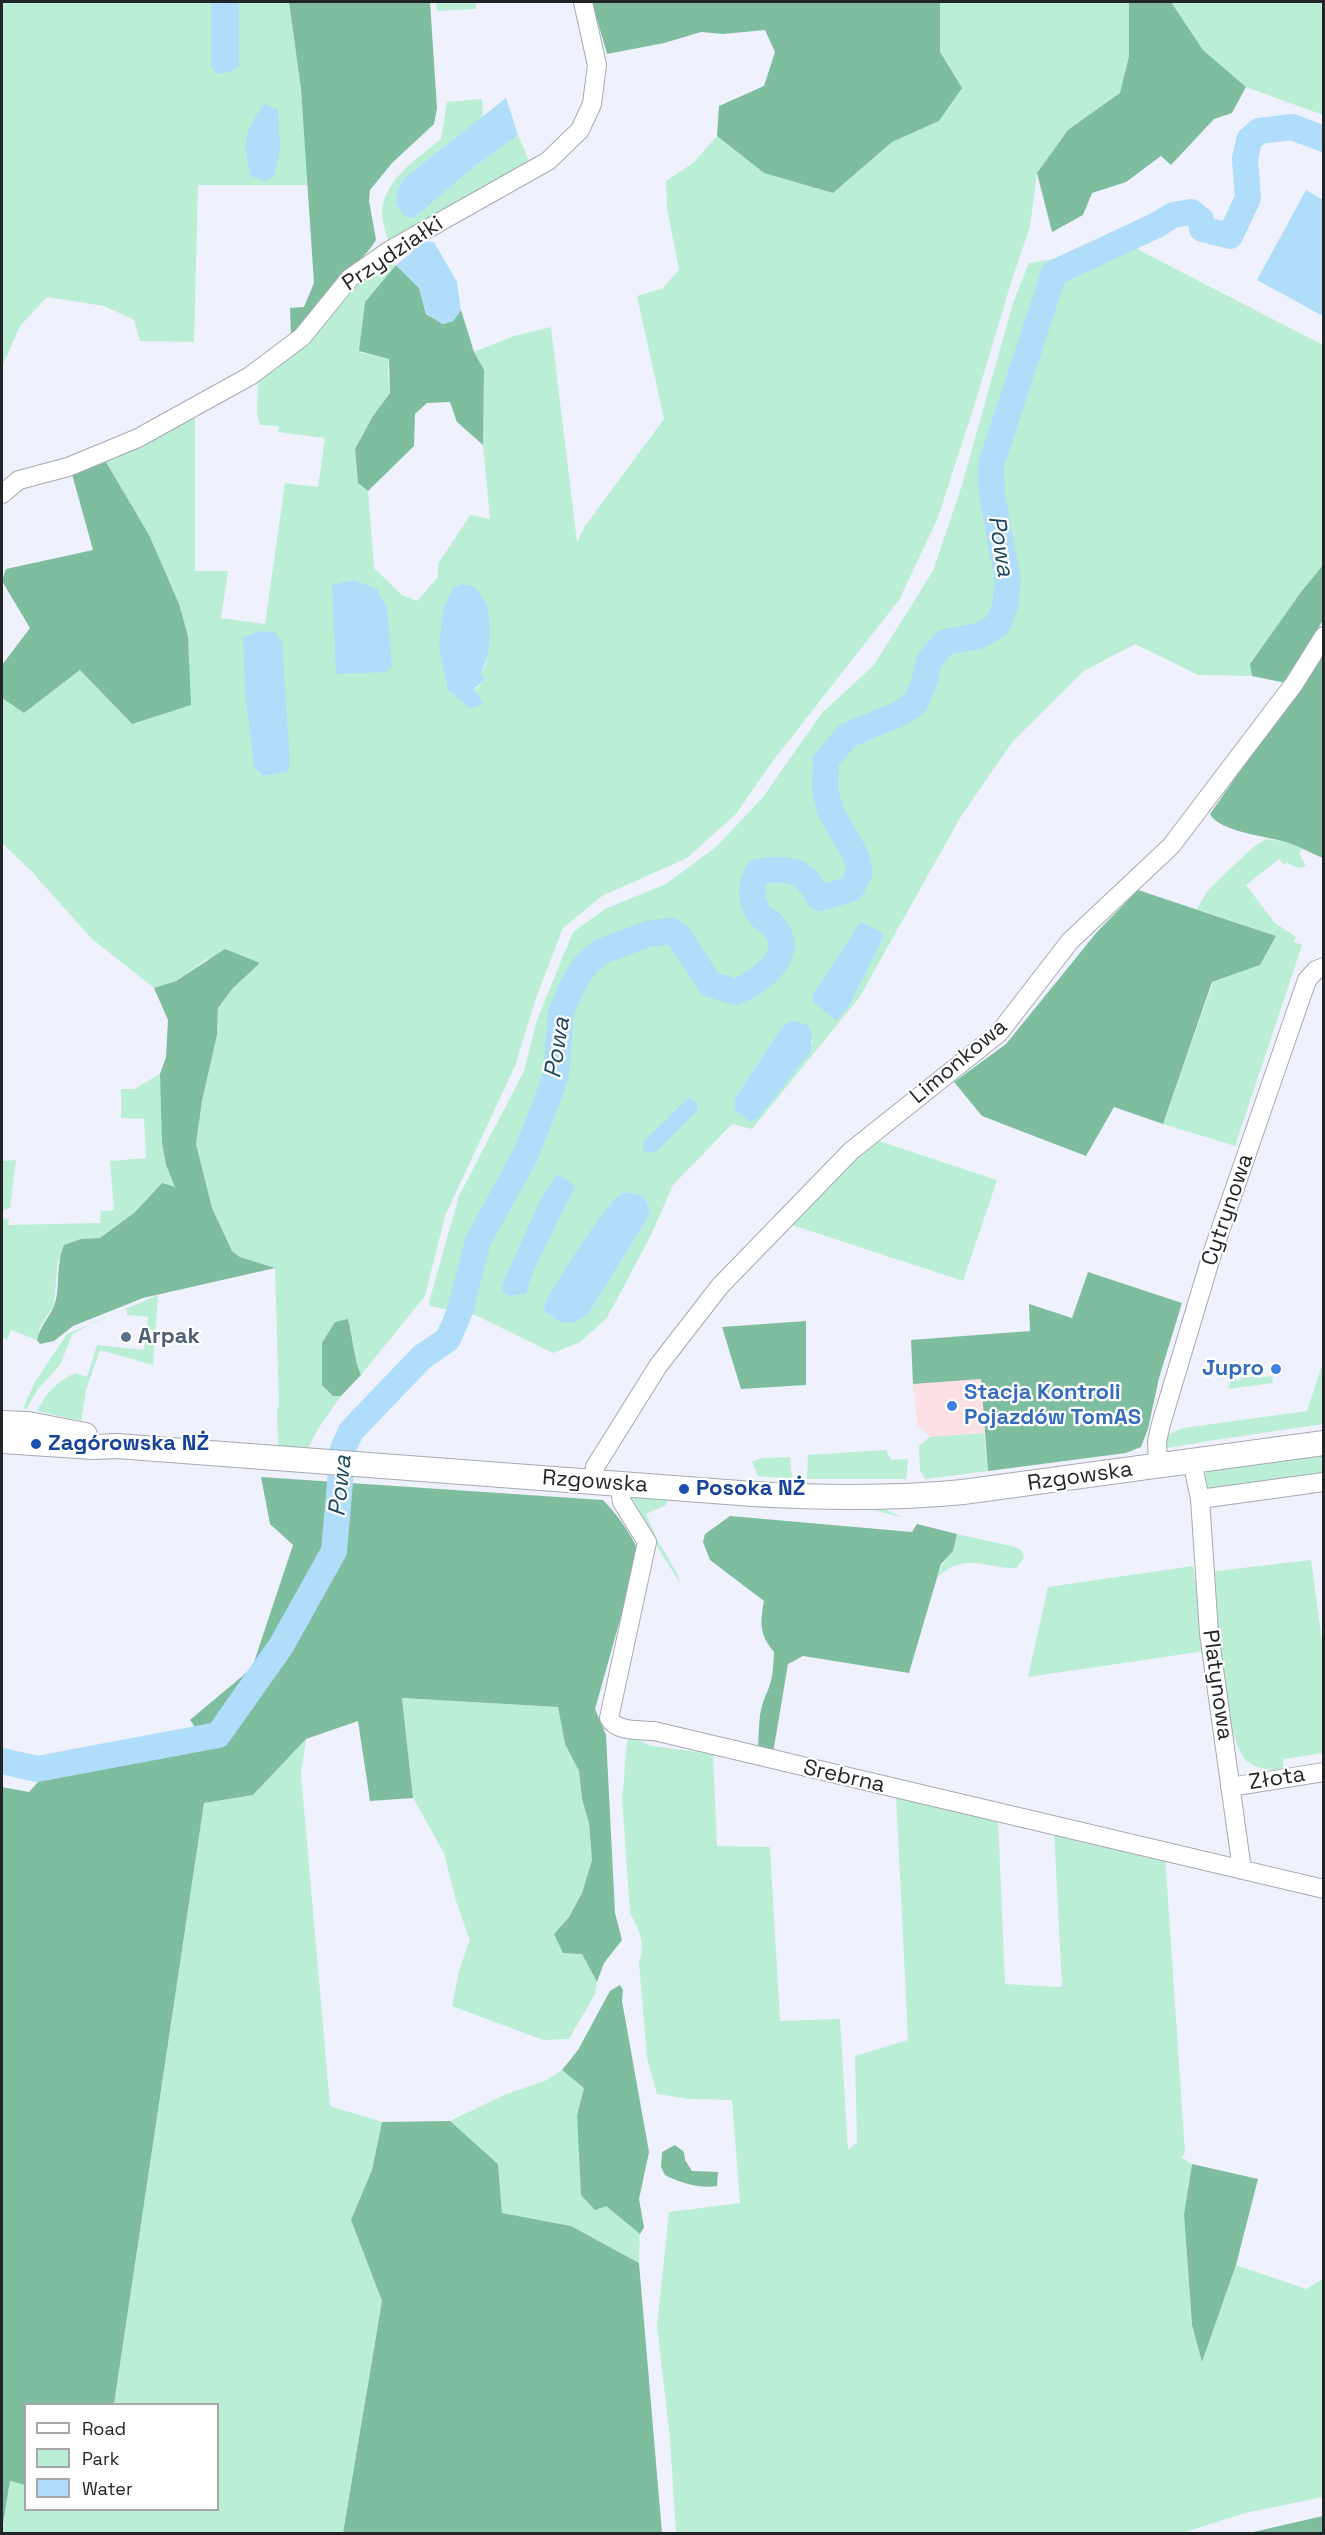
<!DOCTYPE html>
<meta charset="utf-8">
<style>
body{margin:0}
#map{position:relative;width:1325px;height:2535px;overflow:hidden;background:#eff1fd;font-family:"Space Grotesk",sans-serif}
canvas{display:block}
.frame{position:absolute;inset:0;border:3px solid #232428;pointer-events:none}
.legend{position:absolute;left:24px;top:2403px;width:195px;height:108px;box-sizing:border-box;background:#fff;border:2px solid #a7a7a9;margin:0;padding:8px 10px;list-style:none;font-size:18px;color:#232428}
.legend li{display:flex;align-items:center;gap:12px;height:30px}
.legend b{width:30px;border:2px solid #a7a7a9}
</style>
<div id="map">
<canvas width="1325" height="2535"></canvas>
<div class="frame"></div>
<ul class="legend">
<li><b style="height:8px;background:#fff"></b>Road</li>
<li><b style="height:16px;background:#bbefd5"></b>Park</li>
<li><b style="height:16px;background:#b0ddfa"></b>Water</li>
</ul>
</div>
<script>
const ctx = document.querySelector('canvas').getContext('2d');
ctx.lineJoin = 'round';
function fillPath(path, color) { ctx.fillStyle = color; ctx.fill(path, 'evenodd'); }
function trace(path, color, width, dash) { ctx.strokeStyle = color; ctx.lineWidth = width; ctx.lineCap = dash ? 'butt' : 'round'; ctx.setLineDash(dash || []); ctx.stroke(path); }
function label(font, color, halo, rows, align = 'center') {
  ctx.font = font + ' "Space Grotesk",sans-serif'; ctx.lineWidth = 4.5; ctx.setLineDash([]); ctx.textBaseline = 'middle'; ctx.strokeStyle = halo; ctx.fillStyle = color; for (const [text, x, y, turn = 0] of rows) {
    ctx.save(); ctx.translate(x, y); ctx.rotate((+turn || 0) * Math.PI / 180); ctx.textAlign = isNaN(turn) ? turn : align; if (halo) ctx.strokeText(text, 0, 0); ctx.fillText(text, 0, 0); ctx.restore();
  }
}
const commercial = new Path2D(`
 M981,1379L984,1433L930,1437L917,1424L913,1384Z`);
const green = new Path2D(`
 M2,2H289L301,89L308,185H198L194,342L140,341L134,320L104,306L47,297L20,326L2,367Z
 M436,2H476V9L437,11Z
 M940,2H1129V56L1120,94L1069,130L1037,173L1030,227L1013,276L972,413L937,520L899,600L772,762L736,814L687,858L602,896L563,928L536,998L515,1066L445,1216L425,1296L361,1375C354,1360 354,1337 348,1319L333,1396H341L318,1429L308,1448L278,1446L277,1408L279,1407L275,1268L240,1257L232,1251L212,1208L196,1144L202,1101L217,1035L218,1008L233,988L260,963L207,959L176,981L154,988L92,939L32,872L2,843V698L24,713L80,670L132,724L188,636C170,573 139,518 106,462L195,412V571H228L221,618L265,624L285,483L318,487L325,438L278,432L279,426L260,425L257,414L258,378L347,288L383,263L396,265L365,302L360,352L389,359L388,374L390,393L373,416L355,449L358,483L368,491L374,568L402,595L417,601L438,577V564L470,515L490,519L483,445L484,371L474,352L514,336L551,327L577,542L585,526L664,419L637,296L663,288L679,270L667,208L666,181L693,163L717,136L764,173L833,193L892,142L939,121ZM488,661L481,673L484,680L464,702L448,690Z
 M1171,2H1323V115L1246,87L1203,50Z
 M482,99L483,116L404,178L415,217L474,167L518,135L530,163L388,240C386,232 382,222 382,213C383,180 418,158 441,139L447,102Z
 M1131,246L1323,345V565L1301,592L1251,663L1252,676L1198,675L1135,644L1084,671L1013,741L960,818L859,998L752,1129L732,1124L673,1185L651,1235L607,1318L580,1342L553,1353L475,1315L430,1306L429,1302L459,1196L524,1071L537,1020L573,932L605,909L666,884L716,847L763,797L822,713L874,665L933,571L962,485L1013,303L1029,263ZM859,925L883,938L851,1002L839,1019L812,999V996ZM808,1025L813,1042L735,1098L783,1026ZM558,1174L526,1294L541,1198ZM624,1192L642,1195L647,1202L650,1214L589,1313L551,1317L543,1310L547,1298Z
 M1266,839L1288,842L1302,849L1299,853L1306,866L1299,868L1287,863L1284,865L1279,859L1246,885L1275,923L1296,937L1294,942L1302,945L1235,1146L1163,1124L1213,982L1260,965L1276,936L1197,909L1208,890L1252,848Z
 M160,1074L166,1165L175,1187L154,1191L134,1213L100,1238L81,1239L58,1260L54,1305L40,1327L37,1340L11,1330L7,1340L2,1337V1218L9,1219L8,1225L100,1223L101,1211L114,1210L110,1161L146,1158L144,1119L121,1118V1089H134Z
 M879,1141L997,1180L963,1281L792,1225L817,1193Z
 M16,1160L10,1208L2,1211V1161Z
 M158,1295L153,1365L100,1350L86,1390L81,1421L37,1411C45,1394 57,1381 75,1373L87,1377L97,1345L144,1350L148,1317L127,1315V1309L93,1322L72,1335L60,1365L37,1390L27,1409L23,1408L35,1382L67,1334Z
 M1323,1362V1424L1202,1442L1168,1448L1165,1443L1169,1434L1183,1428L1307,1411Z
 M1258,1376V1378L1272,1376L1273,1383L1228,1389L1232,1378L1240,1381L1241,1378Z
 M984,1433L988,1471L925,1479L920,1470L919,1446L930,1437Z
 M1323,1449V1479L1223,1494L1204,1488L1206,1473L1212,1466Z
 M886,1450L891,1460L908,1459L906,1479H807L808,1455Z
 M790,1457L792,1479L758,1476L752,1462L762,1458Z
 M630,1497L875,1505L904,1518L874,1510L767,1508L668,1499L666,1505L646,1514L657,1539L678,1575L680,1583L633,1508Z
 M957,1534L1015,1547L1022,1551L1024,1558L1016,1568C987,1569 963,1551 937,1578C942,1561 953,1551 957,1534Z
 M1311,1560L1324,1655L1323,1753L1283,1759L1284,1769C1272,1771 1257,1769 1248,1762C1225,1746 1213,1605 1208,1572Z
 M1193,1566L1205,1651L1028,1677L1048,1587Z
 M402,1698L558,1707L565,1744L579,1771L582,1799L589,1823L592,1860L582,1893L569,1917L554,1934L582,1954L597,1982L595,1994L569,2039L543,2040L452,2006L459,1971L470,1940L456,1901L444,1853L413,1798Z
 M629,1736L652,1746L713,1754L717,1846L770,1847L780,2021L840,2019L848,2150L857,2142L855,2056L908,2040L896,1794L998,1818L1005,1984L1062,1987L1054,1831L1165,1856L1185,2152L1182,2158L1192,2164L1184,2214L1192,2326L1202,2361L1236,2265L1306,2289L1323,2279V2497L1245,2513L1182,2533H676L670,2439L657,2326L669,2212L740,2203L732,2100L688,2099L657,2094L647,2058L639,1962C646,1944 639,1929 630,1913L622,1796C626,1776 623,1756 629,1736Z
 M306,1739L301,1774L330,2106L382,2122L372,2170L351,2220L382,2301L343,2533L2,2534L10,2481L25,2485L26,2510H218V2404H114L204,1803L253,1795Z
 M562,2070L584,2087L577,2115L580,2152L606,2206L640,2234L639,2263L571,2226L502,2213L498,2164L450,2121L504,2095L547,2080Z`);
const forest = new Path2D(`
 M289,2H430L437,108L434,124L392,163L370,190L369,201L376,240C366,257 350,267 337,282C322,300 308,318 291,336L290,308L304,307L314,283L301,89Z
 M592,2H940V52L962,88L939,121L892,142L833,193L764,173L717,136L719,106L764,86L775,52L765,30L723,34L701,32L664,43L607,54Z
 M1129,2H1171L1203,50L1246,87L1232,113L1214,119L1171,165L1161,156L1126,182L1092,193L1083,215L1052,232L1037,173L1068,130L1120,93L1129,56Z
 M396,265L419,288L426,314L443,324L453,321L461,310L474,352L484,370L483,445L457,422L450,402L427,403L415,414L414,446L368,491L358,483L355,449L373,416L390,393L389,359L359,351L365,302Z
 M106,462L149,535L179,604L188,636L191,705L132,724L80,670L24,713L2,698V665L30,628L2,581L6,569L93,550L72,474Z
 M1323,565V620L1286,683L1252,676L1250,664L1301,592Z
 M1323,652V858C1312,854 1301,847 1289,843C1269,836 1221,833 1210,814Z
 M1138,890L1276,936L1260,965L1212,982L1163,1124L1114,1107L1086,1156L982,1116L954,1082L1006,1044L1097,932Z
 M225,949L260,963L233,988L218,1008L217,1035L202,1101L196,1144L212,1208L232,1251L240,1257L275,1268L143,1298L73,1326L54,1341L40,1344L37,1340C40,1326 49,1318 54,1306C61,1289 55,1267 64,1245L81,1239L100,1238L134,1213L162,1183L175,1187L166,1165L162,1142L160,1074L166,1057L168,1020L154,988L176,981Z
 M1088,1272L1182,1303L1159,1378L1148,1429L1141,1447L1126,1453L988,1471L981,1379L913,1384L911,1340L1030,1331L1029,1304L1072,1318Z
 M348,1319C353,1337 354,1360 361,1375L341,1396H333L322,1385V1343L335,1322Z
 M806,1321V1385L741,1389L722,1327Z
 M261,1477L603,1500C618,1516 630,1532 639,1552L595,1709L606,1735L615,1913L622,1940L604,1963L597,1982L582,1954L563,1953L554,1934L569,1917L582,1893L592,1860L589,1823L582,1799L579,1771L565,1744L558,1707L402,1698L413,1798L370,1801L358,1721L306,1739L253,1795L204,1803L114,2404H26L25,2485L10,2481L2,2531V1787L29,1792L40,1780L107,1763L208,1745L190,1720L252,1668L293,1545L270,1524Z
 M730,1516L912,1532L917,1524L957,1534L953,1551L941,1564L909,1673L803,1656L788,1664L773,1753L758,1750C759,1734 758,1712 765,1697C773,1680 773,1671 774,1652C759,1634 760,1623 764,1601L710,1560L703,1542L705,1534Z
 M620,1985L623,1990L622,2001L649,2152L639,2199L644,2227L640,2234L606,2206L595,2210L581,2195L577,2115L584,2088L562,2070L578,2050L610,1991Z
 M450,2121L498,2164L502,2213L571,2226L639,2263L662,2533H343L382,2301L351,2220L372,2170L382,2122Z
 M675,2145L684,2152L685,2160L692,2171L718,2172L717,2186C700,2189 680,2183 665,2175L661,2167L662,2152Z
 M1192,2164L1258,2179L1236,2265L1202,2362L1192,2325L1184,2214Z
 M1323,2516V2533H1249Z`);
const water = new Path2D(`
 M211,2H239V67L229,72L216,74L211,65Z
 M506,98L518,135L474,167L414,218L404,215L396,204L397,191L404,178Z
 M264,104L278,109L280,149L274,177L265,181L251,176C242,144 244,132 264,104Z
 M1306,190L1323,200V316L1257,280Z
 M418,241L434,242L457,282L461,310L453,321L442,324L426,313L419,288L396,265L411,253Z
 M353,580L377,589L387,608L392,666L386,672L336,674L332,585Z
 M462,584L475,587C478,592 483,597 486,603C493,621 490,656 481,673L484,680L474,689L483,704L471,709L448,690L439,647L443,610L453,588Z
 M260,631L275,632L282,642L290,762L288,772L263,776L254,767L245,690L243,637Z
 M864,923L882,933L883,938L851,1002L839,1019L836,1020L813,1002L812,996L859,924Z
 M793,1021L808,1025L812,1034L811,1051L758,1118L749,1121L734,1109L735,1098L780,1030L786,1023Z
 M689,1097L697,1103V1111L657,1151L647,1153L643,1151V1142Z
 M557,1174L575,1186L534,1269L526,1294L510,1296L503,1293L502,1285L541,1198Z
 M624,1192L642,1195L647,1202L650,1214L589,1313C570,1328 561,1325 543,1310L547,1298C561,1277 605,1202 624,1192Z`);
const river = new Path2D(`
 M2,1761L37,1769L218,1735L281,1646L334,1551L343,1449L351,1431L422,1357L448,1339L460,1311L478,1241L526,1154L548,1098L556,1074L561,1013L572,986L584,967L600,952L648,934L671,931L678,935L710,984L736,992C758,983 798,955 774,927C771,922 764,920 760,915C750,901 750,886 758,872C773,869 793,868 805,878C811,883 815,892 820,898L851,889L860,872L856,856L831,812L825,790L826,760L848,735L899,714L916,703L925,679L929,661L945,642L978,636L997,626L1005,606L1008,581L992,495L991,465L1054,273L1157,225L1173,215L1191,212L1201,220L1202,229L1230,236L1248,198L1245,159L1249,140L1259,131L1292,127L1324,139`);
const street = new Path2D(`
 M2,494L19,480L68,467L138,438L250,376L302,337L350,278L390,250L548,161L580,130L592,104L597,65L583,2
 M1192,1461L1200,1499L1209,1633L1242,1870
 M1158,1465L1157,1441L1161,1424L1212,1254L1307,980L1316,970L1324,967
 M594,1482L595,1467L658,1366L720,1286L851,1151L999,1033L1070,941L1171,846L1294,684L1324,636
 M619,1483L622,1502L647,1542L609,1718C616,1732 640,1730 654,1731L1324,1889
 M1200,1499L1324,1482
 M1230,1787L1324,1772`);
const secondary = new Path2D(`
 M2,1423L28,1424L85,1435
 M2,1441L93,1447L117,1446L753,1494C824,1498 892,1499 963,1492L1324,1443`);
const markers = [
 [126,1337,6,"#5c6f8a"],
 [1276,1369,6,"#3f7fe0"],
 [952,1406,6,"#3f7fe0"],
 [36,1444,6,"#1a4fb4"],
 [684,1489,6,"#1a4fb4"]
];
const streetNames = [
 ["Przydziałki",393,254,-34],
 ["Limonkowa",959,1062,-40],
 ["Cytrynowa",1228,1210,-71],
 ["Rzgowska",1080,1477,-8],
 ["Rzgowska",595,1482,4],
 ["Platynowa",1217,1685,82],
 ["Srebrna",844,1777,13],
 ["Złota",1277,1779,-9]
];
const serviceNames = [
 ["Arpak",138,1337]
];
const shopNames = [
 ["Jupro",1264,1369],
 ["Stacja Kontroli",964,1393,"left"],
 ["Pojazdów TomAS",964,1418,"left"]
];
const transitNames = [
 ["Zagórowska NŻ",48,1444],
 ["Posoka NŻ",696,1489]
];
const waterNames = [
 ["Powa",1000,546,81],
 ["Powa",558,1048,-81],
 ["Powa",341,1486,-84]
];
fillPath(commercial, '#fbe0e6');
fillPath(green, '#bbefd5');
fillPath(forest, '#7fbd9f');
fillPath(water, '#b0ddfa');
trace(river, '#b0ddfa', 26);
trace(street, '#a7a9b4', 20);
trace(secondary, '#a7a9b4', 26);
trace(street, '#fff', 18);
trace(secondary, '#fff', 24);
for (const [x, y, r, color] of markers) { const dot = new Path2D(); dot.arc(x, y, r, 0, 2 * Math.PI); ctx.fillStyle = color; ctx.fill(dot); trace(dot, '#fff', 2); }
label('22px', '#232428', '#fff', streetNames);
label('bold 22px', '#4e5e75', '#fff', serviceNames, 'left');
label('bold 22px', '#366cbe', '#fff', shopNames, 'right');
label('bold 22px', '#164399', '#fff', transitNames, 'left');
label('italic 24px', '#1b4760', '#fff', waterNames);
</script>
